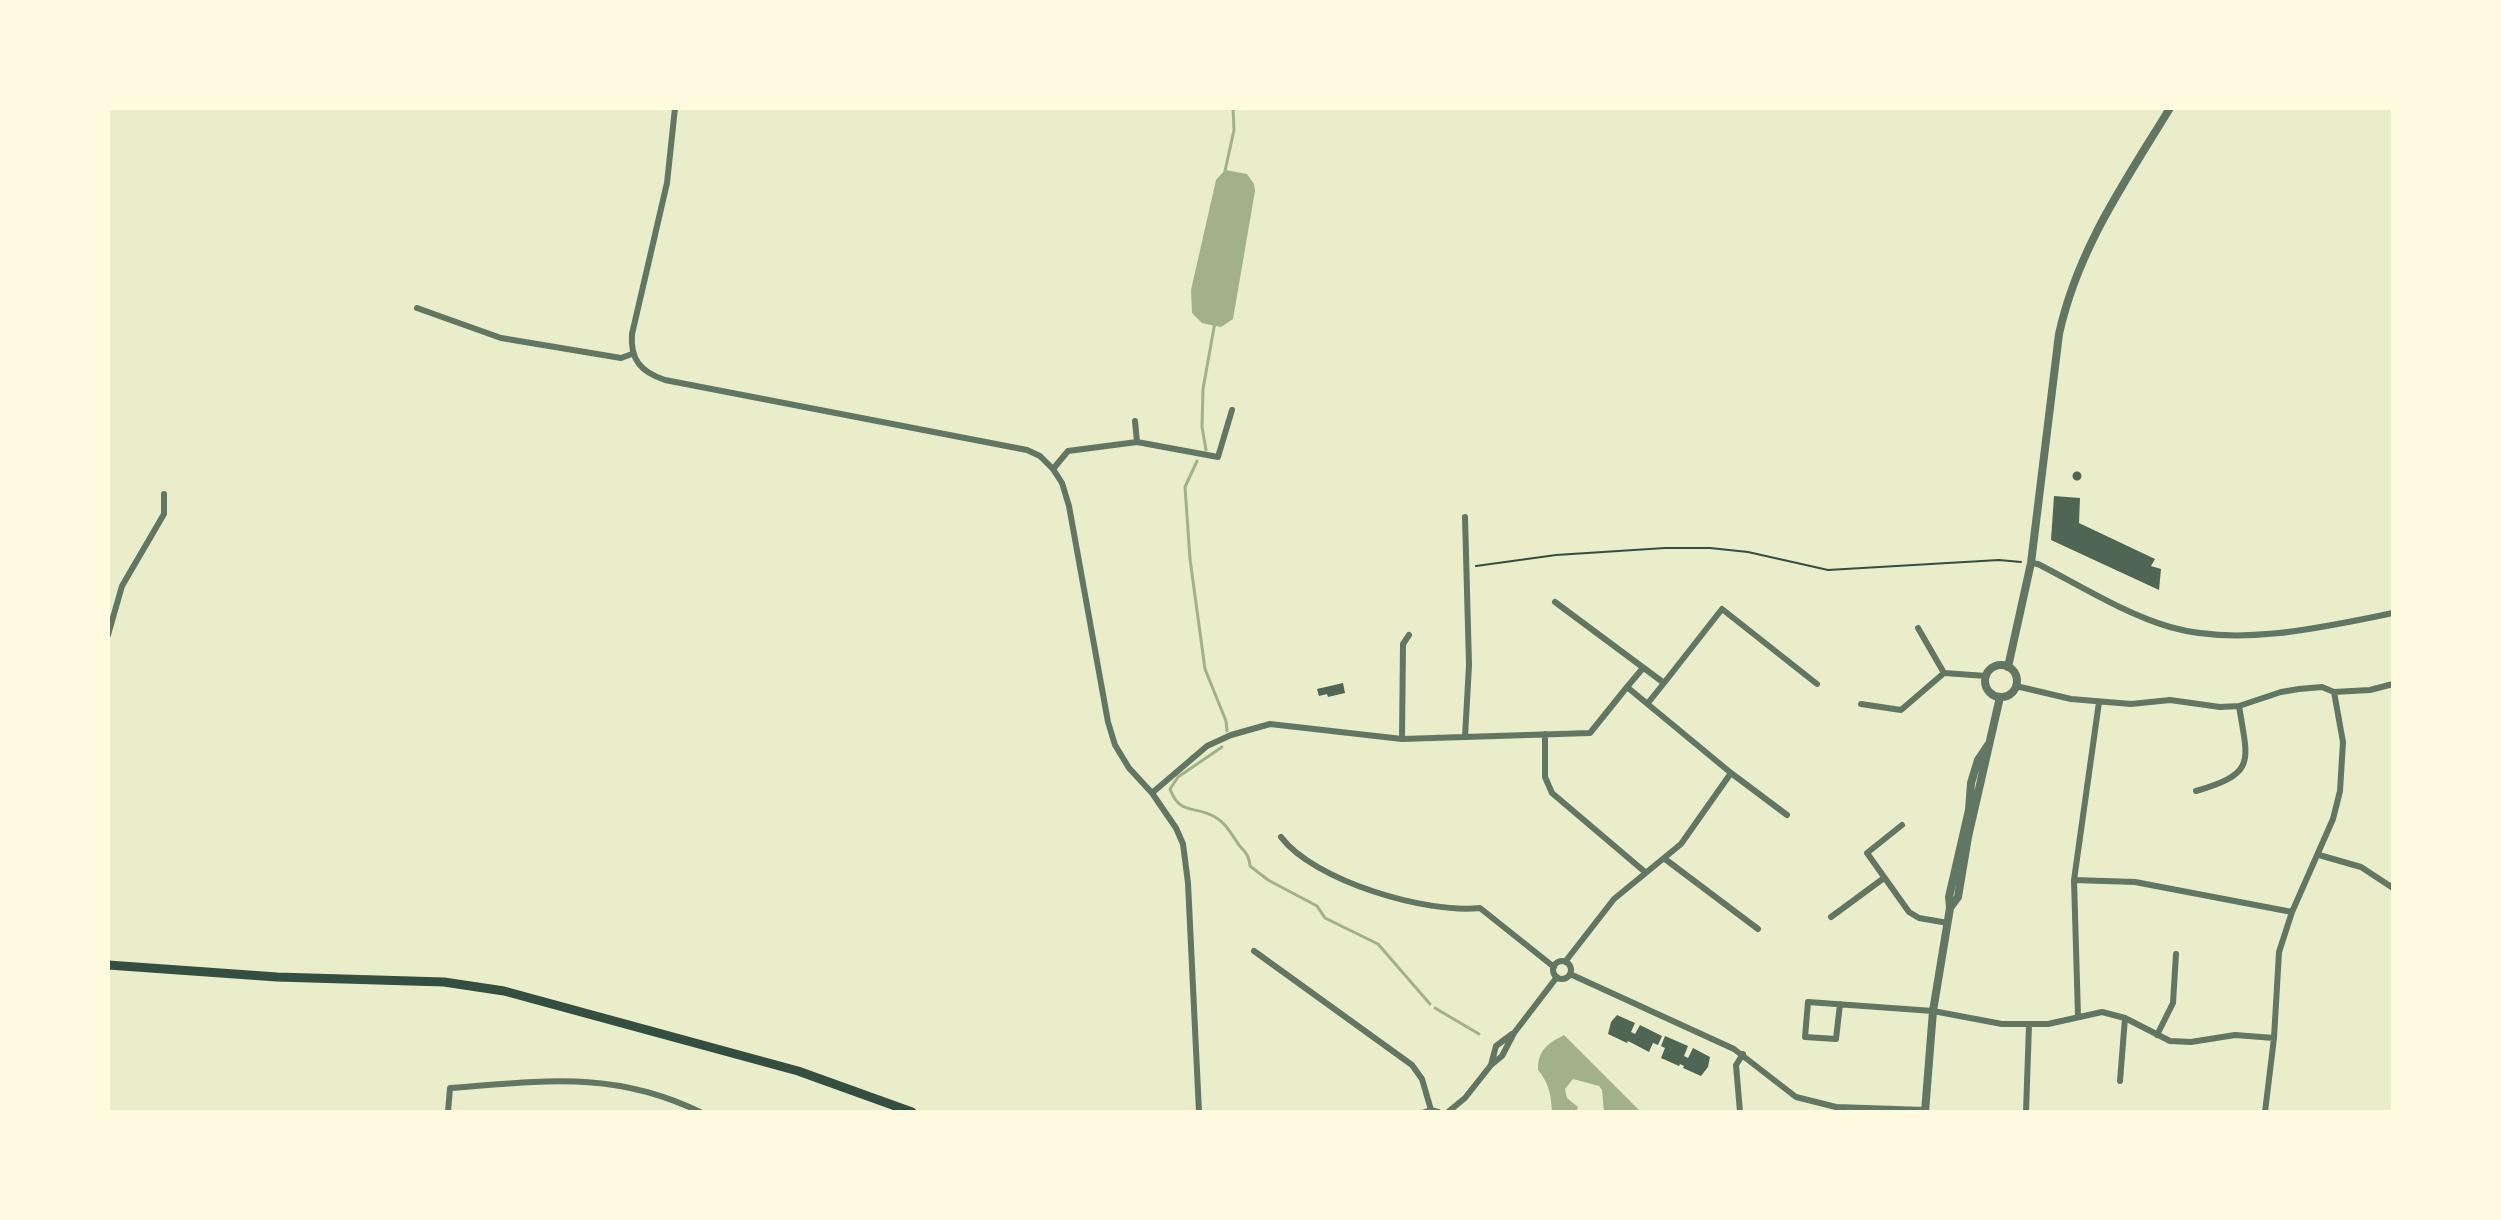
<!DOCTYPE html>
<style>
body{margin:0}
#map{position:relative;width:2501px;height:1220px;overflow:hidden;background:#e9edc9;font-family:"Alegreya Sans",sans-serif}
canvas{display:block}
.frame{position:absolute;inset:0;border:110px solid #fefae0;pointer-events:none}
</style>
<div id="map">
<canvas width="2501" height="1220"></canvas>
<div class="frame"></div>
</div>
<script>
const ctx = document.querySelector('canvas').getContext('2d');
ctx.lineJoin = 'round';
function fillPath(path, color) { ctx.fillStyle = color; ctx.fill(path, 'evenodd'); }
function trace(path, color, width, dash) { ctx.strokeStyle = color; ctx.lineWidth = width; ctx.lineCap = dash ? 'butt' : 'round'; ctx.setLineDash(dash || []); ctx.stroke(path); }
const water = new Path2D(`
 M1225,170L1247,174L1254,184L1255,191L1233,319L1221,327L1202,323L1192,313L1191,290L1216,180Z
 M1564,1035L1641,1112H1604L1602,1090L1599,1086L1573,1079L1565,1089L1567,1098L1578,1107L1576,1112H1552C1551,1095 1549,1083 1538,1070C1538,1050 1547,1044 1564,1035Z`);
const stream = new Path2D(`
 M1225,171L1234,130L1233,108
 M1206,450L1202,427L1203,389L1215,322
 M1197,461L1185,487L1190,559L1205,669L1226,721L1227,731
 M1222,747L1178,777L1170,789C1180,816 1195,805 1215,817C1227,824 1231,834 1239,845C1246,853 1249,855 1250,866L1268,880L1317,906L1325,918L1378,944L1430,1004
 M1435,1008L1479,1034`);
const building = new Path2D(`
 M2072.5 476a4.5 4.5 0 1 1 9 0a4.5 4.5 0 1 1-9 0Z
 M2054,496L2080,498L2079,523L2155,559L2151,566L2161,569L2159,590L2051,540Z
 M1343,683L1345,693L1328,697L1327,694L1319,696L1317,689Z
 M1617,1015L1635,1023L1631,1032L1635,1034L1640,1025L1662,1036L1658,1045L1653,1043L1649,1052L1628,1041L1627,1043L1608,1034L1611,1022Z
 M1665,1036L1688,1046L1684,1056L1688,1058L1693,1048L1710,1057L1708,1067L1701,1076L1683,1068L1684,1066L1680,1064L1679,1066L1661,1058L1665,1048L1661,1046Z`);
const path = new Path2D(`
 M1476,566L1556,555L1665,548H1710L1748,552L1828,570L1999,560L2021,562`);
const minor = new Path2D(`
 M675,108L667,183L632,334C630,360 641,372 665,380L1027,450L1040,456L1053,469L1062,483L1069,506L1108,722L1115,745L1129,768L1152,793L1176,828L1183,844L1188,883L1199,1112
 M417,308L501,338L621,358L632,354
 M1135,421L1137,442
 M1053,469L1068,451L1137,442L1218,457L1232,410
 M1465,517L1469,665L1465,737
 M2031,563L2038,564C2079,585 2125,614 2170,627C2239,647 2324,627 2393,613
 M1555,602L1664,683L1722,609L1817,684
 M1918,628L1944,673
 M108,635L122,586L164,514V494
 M2016,686L2071,699L2131,704L2170,700L2220,707L2239,706L2281,692L2299,689L2322,687L2334,692L2370,690L2393,684
 M1627,687L1643,668
 M1648,703L1664,683
 M1861,704L1901,710L1944,673L1986,676
 M1545,734V777L1552,793L1645,872
 M1402,739L1403,644L1409,635
 M2196,791C2257,773 2248,762 2239,706
 M1152,793L1207,746L1231,735L1270,724L1402,739L1590,733L1627,687L1731,773L1787,815
 M1902,825L1867,853L1909,912L1919,918L1948,923
 M1281,837C1314,881 1427,914 1480,908L1554,967
 M2319,855L2361,867L2393,888
 M1665,859L1758,929
 M2074,880L2135,882L2292,912
 M1831,917L1884,878
 M1254,951L1412,1065L1422,1079L1431,1110
 M1553 970a9 9 0 1 1 18 0a9 9 0 1 1-18 0Z
 M1565,962L1614,899L1681,844L1731,773
 M1570,974L1734,1049L1796,1097L1836,1107L1925,1110
 M1840,1004L1836,1039L1805,1037L1808,1002L1933,1011L2002,1024H2048L2102,1012L2125,1018L2170,1041L2191,1042L2235,1035L2274,1038
 M2078,1016L2074,880L2099,702
 M2157,1035L2173,1003L2176,954
 M1491,1065L1496,1046L1512,1034
 M2120,1081L2125,1018
 M448,1112L450,1088C542,1081 614,1070 700,1112
 M1425,1112L1431,1110L1438,1112
 M1448,1112L1465,1098L1491,1065L1502,1056L1514,1033L1557,977
 M1740,1112L1736,1065L1743,1054
 M2026,1112L2029,1025
 M2265,1112L2274,1038L2279,952L2292,912L2333,819L2340,791L2343,742L2334,692`);
const tertiary = new Path2D(`
 M1985 681a16 16 0 1 1 32 0a16 16 0 1 1-32 0Z
 M2008,667L2031,563L2059,334C2078,248 2125,182 2170,108
 M1950,908L1958,897L1968,837L2000,697
 M1925,1112L1933,1011L1950,908L1949,897L1969,810L1971,783L1978,760L1988,745`);
const secondary = new Path2D(`
 M108,965L277,977L444,982L504,991L798,1071L912,1112`);
fillPath(water, '#a3b18a');
trace(stream, '#a3b18a', 3);
fillPath(building, '#4f6655');
trace(path, '#344e41', 2);
trace(minor, '#617663', 6);
trace(tertiary, '#617663', 8);
trace(secondary, '#344e41', 9);
</script>
